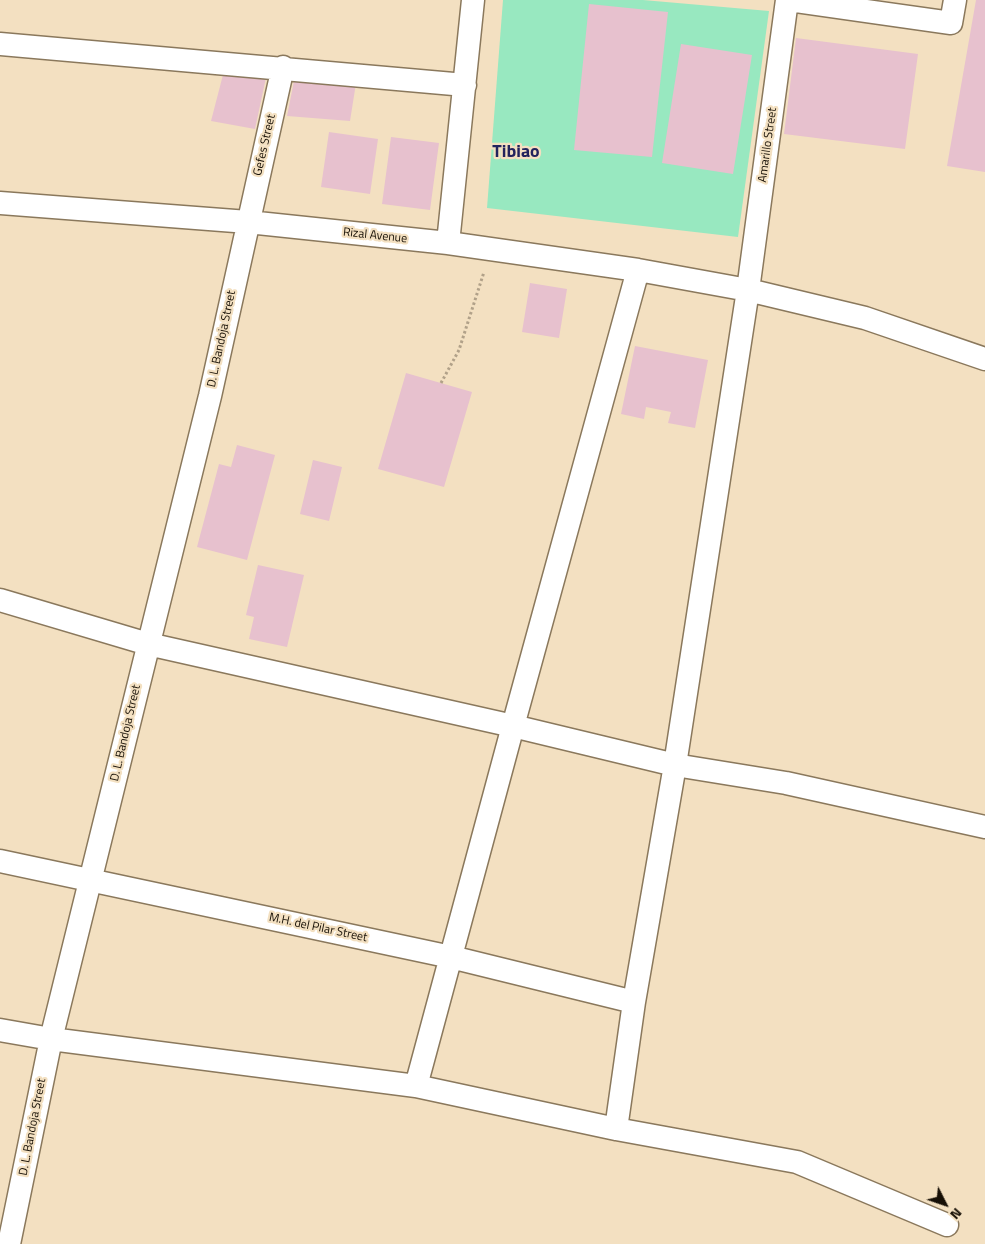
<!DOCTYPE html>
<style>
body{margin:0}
#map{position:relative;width:985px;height:1244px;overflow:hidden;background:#f3e0c1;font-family:"Titillium Web",sans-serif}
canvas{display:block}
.north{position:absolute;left:920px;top:1179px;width:50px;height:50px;-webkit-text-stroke:4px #f3e0c1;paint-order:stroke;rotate:131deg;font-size:14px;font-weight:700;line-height:20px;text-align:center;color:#160f05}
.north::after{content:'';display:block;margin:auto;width:18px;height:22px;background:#160f05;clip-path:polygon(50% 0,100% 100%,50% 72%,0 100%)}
</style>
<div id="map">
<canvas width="985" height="1244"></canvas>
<div class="north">N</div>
</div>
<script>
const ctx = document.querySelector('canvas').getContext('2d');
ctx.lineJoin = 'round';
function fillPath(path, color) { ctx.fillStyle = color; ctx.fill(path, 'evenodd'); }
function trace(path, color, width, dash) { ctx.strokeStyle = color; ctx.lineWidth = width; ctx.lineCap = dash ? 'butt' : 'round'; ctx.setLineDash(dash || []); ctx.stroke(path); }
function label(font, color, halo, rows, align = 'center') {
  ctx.font = font + ' "Titillium Web",sans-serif'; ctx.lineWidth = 4.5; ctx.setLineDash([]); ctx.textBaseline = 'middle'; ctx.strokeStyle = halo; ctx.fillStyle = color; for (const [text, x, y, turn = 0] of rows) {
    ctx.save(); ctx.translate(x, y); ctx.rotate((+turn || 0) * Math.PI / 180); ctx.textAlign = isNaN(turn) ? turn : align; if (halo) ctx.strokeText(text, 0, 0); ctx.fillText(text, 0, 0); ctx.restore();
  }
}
const green = new Path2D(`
 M503,0H643L769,11L738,237L487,208Z`);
const building = new Path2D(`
 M976,0H985V172L947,166Z
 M589,4L668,12L652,157L574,150Z
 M796,38L918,54L905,149L784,134Z
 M681,44L752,55L733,174L662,163Z
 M225,67L267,73L255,129L211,121Z
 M296,71L357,77L350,121L287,116Z
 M329,132L378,139L370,194L321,187Z
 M391,137L439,143L430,210L382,204Z
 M530,283L567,289L559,338L522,332Z
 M635,346L708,360L695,428L668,423L671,412L646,407L644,419L621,414Z
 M406,373L472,392L444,487L378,469Z
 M237,445L275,455L247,560L197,547L219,464L231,467Z
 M313,460L342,467L329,521L300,514Z
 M258,565L304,575L287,647L249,639L254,617L246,615Z`);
const path = new Path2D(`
 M441,383L459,350L484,272`);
const street = new Path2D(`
 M789,0L951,23L955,0
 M0,44L465,85
 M0,203L248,222L448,243L638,270L748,290L865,318L985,359
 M448,243L473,0
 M0,600L148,644L513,726L675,765L786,783L985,827
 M0,861L451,957L634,1002
 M0,1030L51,1039L416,1086L616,1129L797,1162L947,1225
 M416,1086L513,726L638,270
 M616,1129L634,1002L675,765L748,290L787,0
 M9,1244L51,1039L210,396L283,67`);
const streetNames = [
 ["Gefes Street",265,145,-77],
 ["Amarillo Street",768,145,-82],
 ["Rizal Avenue",375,236,6],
 ["D. L. Bandoja Street",222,339,-78],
 ["D. L. Bandoja Street",126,733,-77],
 ["M.H. del Pilar Street",318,928,12],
 ["D. L. Bandoja Street",33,1127,-79]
];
const districtNames = [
 ["Tibiao",516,153]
];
fillPath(green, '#98e8c0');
fillPath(building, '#e7c1ce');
trace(street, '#8a785c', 25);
trace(path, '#b1a189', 3, [2.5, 2.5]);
trace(street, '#fff', 22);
label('12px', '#160f05', '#f3e0c1', streetNames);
label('bold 18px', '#22235d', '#f3e0c1', districtNames);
</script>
